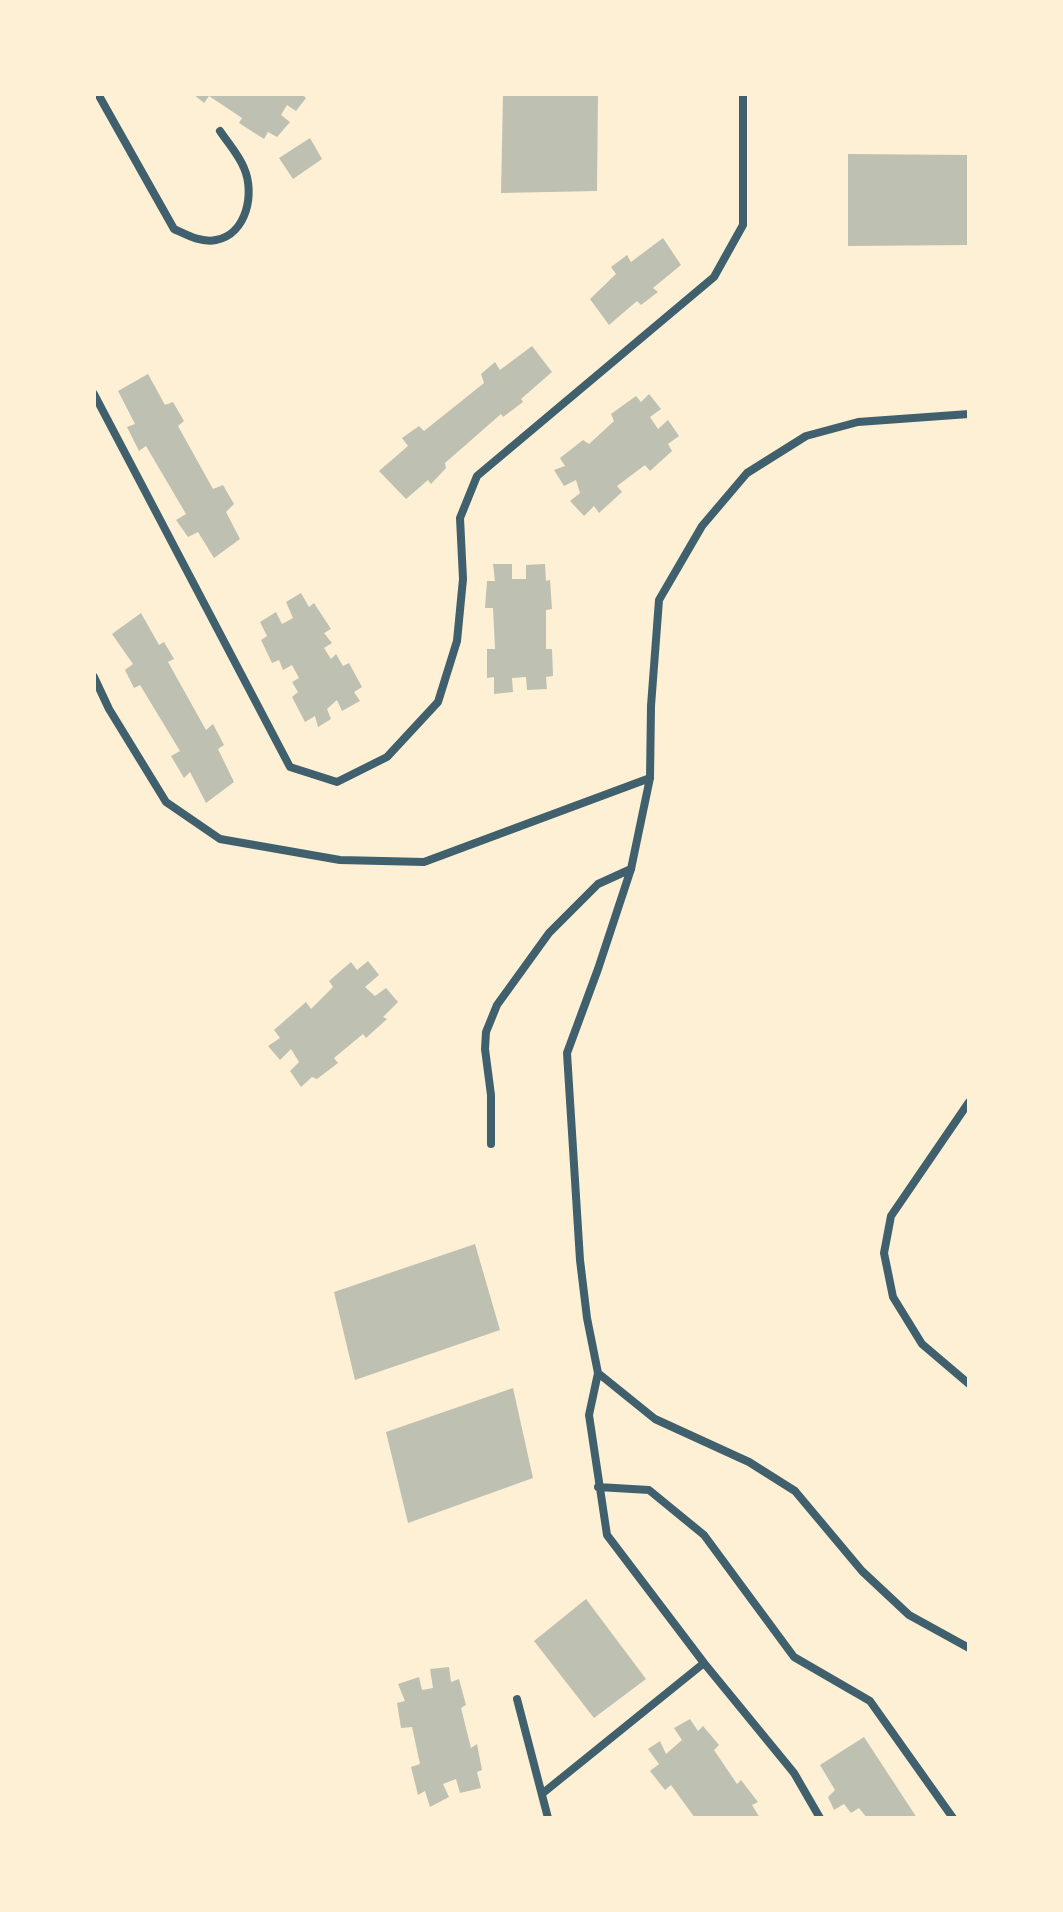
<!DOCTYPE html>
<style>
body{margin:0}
#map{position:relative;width:1063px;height:1912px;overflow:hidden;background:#fdf0d5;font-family:Mulish,sans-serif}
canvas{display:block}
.frame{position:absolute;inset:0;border:96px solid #fdf0d5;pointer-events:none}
</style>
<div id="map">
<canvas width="1063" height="1912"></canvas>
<div class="frame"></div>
</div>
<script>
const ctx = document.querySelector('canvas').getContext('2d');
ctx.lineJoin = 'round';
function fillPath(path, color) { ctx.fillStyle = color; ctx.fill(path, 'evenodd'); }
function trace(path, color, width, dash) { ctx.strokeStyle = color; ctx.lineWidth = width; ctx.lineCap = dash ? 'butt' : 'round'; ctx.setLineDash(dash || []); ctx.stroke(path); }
const building = new Path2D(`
 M193,94H302L306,98L296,111L287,105L281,115L290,122L277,137L268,132L264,139L239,123L242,118L209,96L204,103Z
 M503,94H598L597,191L501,193Z
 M310,138L322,159L293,179L279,158Z
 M848,154L969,155V245L848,246Z
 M663,238L681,265L653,288L658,292L641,305L637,301L609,325L590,299L616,274L611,267L627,255L631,262Z
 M532,346L552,372L521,399L523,402L503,417L501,414L445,463L446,468L431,484L428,480L406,499L379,471L408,446L402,438L419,426L424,431L484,383L481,374L495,362L500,370Z
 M148,374L165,405L173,402L184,421L178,426L213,489L223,485L234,504L226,512L240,539L214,558L198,532L188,537L176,520L186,514L146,446L139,451L127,427L135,424L118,391Z
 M649,394L661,409L650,417L658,429L668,420L679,436L668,444L672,451L650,471L645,465L617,486L622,492L599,513L594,506L584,516L570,501L580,493L576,480L564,486L554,470L565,466L560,458L583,440L589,444L614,421L611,414L636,396L641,402Z
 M493,564H512V579H526V565L545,564L546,581L550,580L552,609L546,610V649H552L553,676L546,677L547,689L527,690L526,677L512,678L513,692L494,694V677L487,678V649H495L493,608H485L487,581H495Z
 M301,593L309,607L314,603L331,629L324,633L332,643L324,648L331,659L336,654L343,666L349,663L362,687L354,692L360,701L342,711L337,700L327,709L331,719L318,727L315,716L305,722L292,697L298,692L292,682L299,678L292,665L283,670L279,660L272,663L261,640L267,636L260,622L276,612L282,624L293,618L286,602Z
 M141,613L159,645L164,642L174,659L168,662L206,730L213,724L224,745L218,749L234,782L206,803L190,772L184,778L171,756L180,751L140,685L134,688L125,670L133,664L112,634Z
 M368,961L379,975L365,987L375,996L386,988L398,1002L383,1017L387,1019L366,1038L363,1034L334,1058L338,1063L317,1079L312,1077L301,1087L290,1071L299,1062L291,1049L280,1060L268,1046L280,1038L274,1030L306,1002L311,1009L333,987L329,981L351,962L357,970Z
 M475,1244L500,1330L355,1380L334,1292Z
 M513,1388L533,1478L408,1523L386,1432Z
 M586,1599L646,1679L594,1718L534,1641Z
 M449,1667L451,1682L459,1679L466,1705L461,1708L471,1748L477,1744L482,1770L477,1772L481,1788L460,1793L456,1779L443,1784L449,1797L430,1807L425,1791L418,1795L411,1767L420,1764L412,1727L401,1728L397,1703L405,1701L398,1684L419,1677L422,1690L433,1688L430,1669Z
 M690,1719L698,1731L703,1726L719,1745L714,1750L737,1784L741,1780L758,1802L752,1805L760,1818H695L671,1785L665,1790L650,1771L659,1764L648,1749L660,1741L666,1754L682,1740L674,1728Z
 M864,1737L917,1818H867L859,1808L851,1813L844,1804L834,1810L828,1797L835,1790L820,1765Z`);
const minor = new Path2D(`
 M98,94L174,229C187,235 201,243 216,240C247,234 255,193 244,168C239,155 228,143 220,131
 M94,394L290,767L337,782L387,757L438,702L457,641L463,579L460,518L477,476L714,277L743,225V94
 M969,414L858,422L806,436L747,473L702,526L659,600L651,706L650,778L631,869L598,969L567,1053L580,1260L587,1318L598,1373L655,1419L749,1462L795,1491L862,1571L909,1615L969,1648
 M94,677L109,709L166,802L220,839L340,860L424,862L650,778
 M969,1102L891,1216L884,1253L893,1297L922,1344L969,1384
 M491,1144V1095L485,1049L486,1032L497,1005L549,933L598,884L631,869
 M598,1373L589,1415L607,1535L704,1663L794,1773L820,1818
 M598,1487L649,1490L704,1535L794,1657L870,1701L953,1818
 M517,1699L548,1818
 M543,1793L704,1663`);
fillPath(building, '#bec0b2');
trace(minor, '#3f606c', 8);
</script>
